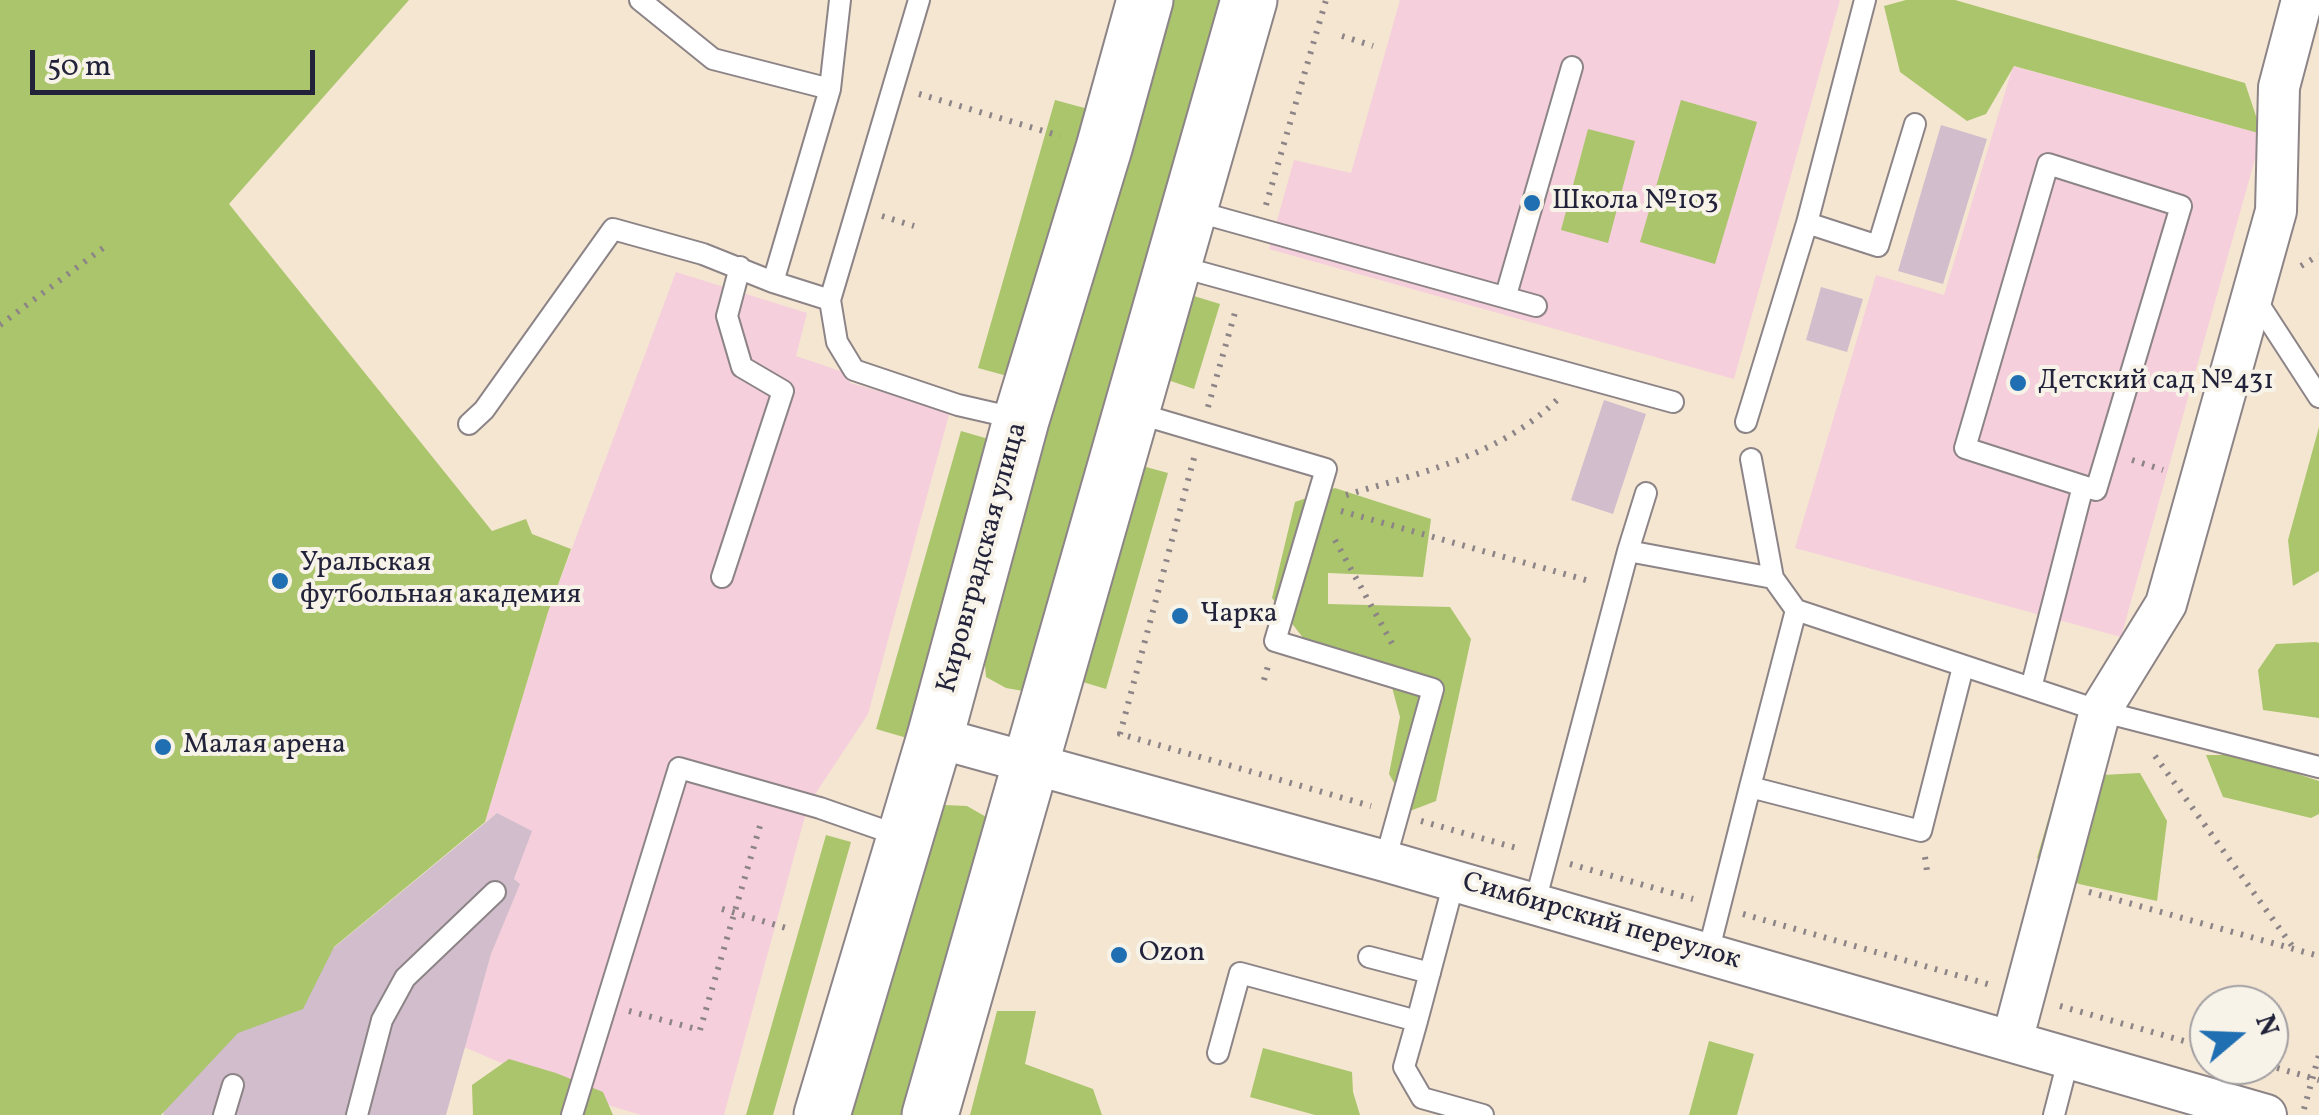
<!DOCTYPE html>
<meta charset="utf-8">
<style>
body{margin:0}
#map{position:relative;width:2319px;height:1115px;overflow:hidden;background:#f5e6d2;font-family:Vollkorn,serif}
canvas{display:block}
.north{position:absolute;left:2189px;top:985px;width:100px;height:100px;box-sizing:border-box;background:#f7f3e8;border:2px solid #a29fa3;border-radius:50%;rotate:71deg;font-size:28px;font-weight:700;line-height:40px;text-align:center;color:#22223b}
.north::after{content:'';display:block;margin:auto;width:35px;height:45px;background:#1f6fb2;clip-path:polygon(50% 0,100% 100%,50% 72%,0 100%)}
.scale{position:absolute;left:30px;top:50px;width:285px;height:45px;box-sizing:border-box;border:5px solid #22223b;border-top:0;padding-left:12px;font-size:30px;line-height:35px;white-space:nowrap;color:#22223b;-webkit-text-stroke:8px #f7f3e8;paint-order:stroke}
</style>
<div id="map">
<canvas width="2319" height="1115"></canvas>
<div class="north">N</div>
<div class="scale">50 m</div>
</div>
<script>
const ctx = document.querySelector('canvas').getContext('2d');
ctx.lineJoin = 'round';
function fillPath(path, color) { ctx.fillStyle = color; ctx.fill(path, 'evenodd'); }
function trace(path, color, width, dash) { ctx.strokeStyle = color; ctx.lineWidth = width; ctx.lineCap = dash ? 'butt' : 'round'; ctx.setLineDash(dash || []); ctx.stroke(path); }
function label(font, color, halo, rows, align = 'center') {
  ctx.font = font + ' Vollkorn,serif'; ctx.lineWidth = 8; ctx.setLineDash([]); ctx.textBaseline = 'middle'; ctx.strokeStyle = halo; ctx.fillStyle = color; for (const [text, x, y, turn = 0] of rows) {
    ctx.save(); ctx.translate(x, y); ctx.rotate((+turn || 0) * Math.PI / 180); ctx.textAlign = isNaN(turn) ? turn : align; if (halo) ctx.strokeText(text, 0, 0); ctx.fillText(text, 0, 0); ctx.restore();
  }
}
const built = new Path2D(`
 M1400,0H1840L1734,379L1269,249L1294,160L1351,173Z
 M2013,66L2262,134L2121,637L1795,548L1876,275L1944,295Z
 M676,272L807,313L796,356L852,375L850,383L950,411L868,714L808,805L724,1115H641L578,1096L464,1047L491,954L519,884L514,880L531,831L497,813L485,822L548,612Z`);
const industrial = new Path2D(`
 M1941,125L1987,139L1943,284L1898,271Z
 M1821,287L1863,299L1847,352L1806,340Z
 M1604,400L1646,414L1613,514L1571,500Z
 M497,813L532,831L514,879L520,884L491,954L446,1115H163L171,1082Z`);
const green = new Path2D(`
 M0,0H409L229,204L492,531L526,519L532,534L571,549L548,612L485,822L334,947L303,1009L238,1033L161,1115H0Z
 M1172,0H1236L1029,692L1006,688L986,677L984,653Z
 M1906,0H1955L2245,83L2262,134L2014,66L1986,114L1967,121L1900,72L1884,6Z
 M1055,100L1088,109L1011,377L978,368Z
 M1681,100L1757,122L1715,264L1640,242Z
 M1588,129L1635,141L1608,243L1561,230Z
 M1194,296L1220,304L1194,389L1168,380Z
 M2319,427V571L2293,586L2288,540Z
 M961,431L992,440L907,738L876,729Z
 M1135,464L1168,473L1106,689L1073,679Z
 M1335,488L1431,519L1423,577L1328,573V604L1450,607L1471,639L1436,801L1410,811L1389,774L1400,717L1386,665L1304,639L1272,598L1295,502Z
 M2316,642L2319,643V718L2263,710L2258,670L2276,644Z
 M2069,747L2102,775L2140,773L2167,821L2157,901L2079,884L2037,858Z
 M2206,755H2241L2319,781V814L2311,818L2223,797Z
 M944,805L967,806L988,818L912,1115H846L928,832Z
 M826,835L851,842L773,1115H746Z
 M997,1011H1036L1025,1064L1093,1089L1102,1115H970Z
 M1709,1041L1754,1054L1737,1115H1689Z
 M1263,1048L1352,1072L1353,1092L1360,1115H1315L1250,1097Z
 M509,1059L556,1073L603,1092L613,1115H473L472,1085Z`);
const path = new Path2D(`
 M1342,36L1373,46
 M919,94L1060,136
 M1266,205L1326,0
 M882,216L914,226
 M2301,266L2319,255
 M0,325L103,248
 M1208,407L1236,309
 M1194,458L1120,734L1371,806
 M2132,460L2163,470
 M1346,495C1420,473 1502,455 1559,398
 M1341,511L1593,582
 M1335,540L1394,647
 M1264,680L1268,666
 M2155,756L2295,950
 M1421,821L1520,849
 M1925,857L1927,871
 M1570,864L1693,899
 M2089,892L2319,956
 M722,909L786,928
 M1743,914L1991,985
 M2060,1006L2209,1048
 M629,1011L700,1030L762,819
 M2267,1065L2319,1080
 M2304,1109L2319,1055`);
const service = new Path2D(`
 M640,0L713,59L830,89
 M1191,210L1536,306
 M1807,223L1878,246L1915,124
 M1174,265L1673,402
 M773,282L830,89L840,0
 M1506,295L1572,67
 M2254,297L2319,397
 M830,300L919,0
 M1133,412L1326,469L1275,641L1433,689L1385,861
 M1746,422L1807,223L1865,0
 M469,424L484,410L613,229L703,254L773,282L830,300L837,342L854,370L958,405L1019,419
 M1751,459L1773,578L1796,610L2100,711L2319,767
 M1628,551L1646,493
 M722,577L783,391L742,367L727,316L740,267
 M2031,688L2083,486L1965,448L2048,164L2181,206L2096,490L2083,486
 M1750,787L1796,610
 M1534,906L1628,551L1773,578
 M1708,953L1750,787L1921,831L1963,667
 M1369,957L1430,973
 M1417,1021L1404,1067L1422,1098L1483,1115
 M1218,1053L1240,973L1417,1021L1454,882
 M224,1115L233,1085
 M357,1115L382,1020L405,978L495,892
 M572,1115L679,768L820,808L903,837
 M2054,1115L2069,1057`);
const minor = new Path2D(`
 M935,737L1385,861L2266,1115
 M2012,1041L2100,711L2166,604L2276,211L2279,87L2302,0`);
const secondary = new Path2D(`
 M822,1115L935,737L1021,420L1104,148L1145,0
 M930,1115L1249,0`);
const markers = [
 [1532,203,10,"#1f6fb2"],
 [2018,383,10,"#1f6fb2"],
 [280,581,10,"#1f6fb2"],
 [1180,616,10,"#1f6fb2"],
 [163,747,10,"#1f6fb2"],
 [1119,955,10,"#1f6fb2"]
];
const poiNames = [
 ["Школа №103",1552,203],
 ["Детский сад №431",2038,383],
 ["Уральская",300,565],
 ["футбольная академия",300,597],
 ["Чарка",1200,616],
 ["Малая арена",183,747],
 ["Ozon",1139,955]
];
const streetNames = [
 ["Кировградская улица",984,558,-75],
 ["Симбирский переулок",1601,923,16]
];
fillPath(built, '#f5cfdb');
fillPath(industrial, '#d1bdcc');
fillPath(green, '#aac56b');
trace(service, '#8c8486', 24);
trace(minor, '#8c8486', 44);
trace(secondary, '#8c8486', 59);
trace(path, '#8c8486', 6, [2.5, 8]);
trace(service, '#fff', 20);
trace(minor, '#fff', 40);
trace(secondary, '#fff', 55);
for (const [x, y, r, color] of markers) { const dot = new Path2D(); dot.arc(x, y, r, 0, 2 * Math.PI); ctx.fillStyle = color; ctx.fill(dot); trace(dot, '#f7f3e8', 4); }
label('28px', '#22223b', '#f7f3e8', poiNames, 'left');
label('28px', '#22223b', '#f7f3e8', streetNames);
</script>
